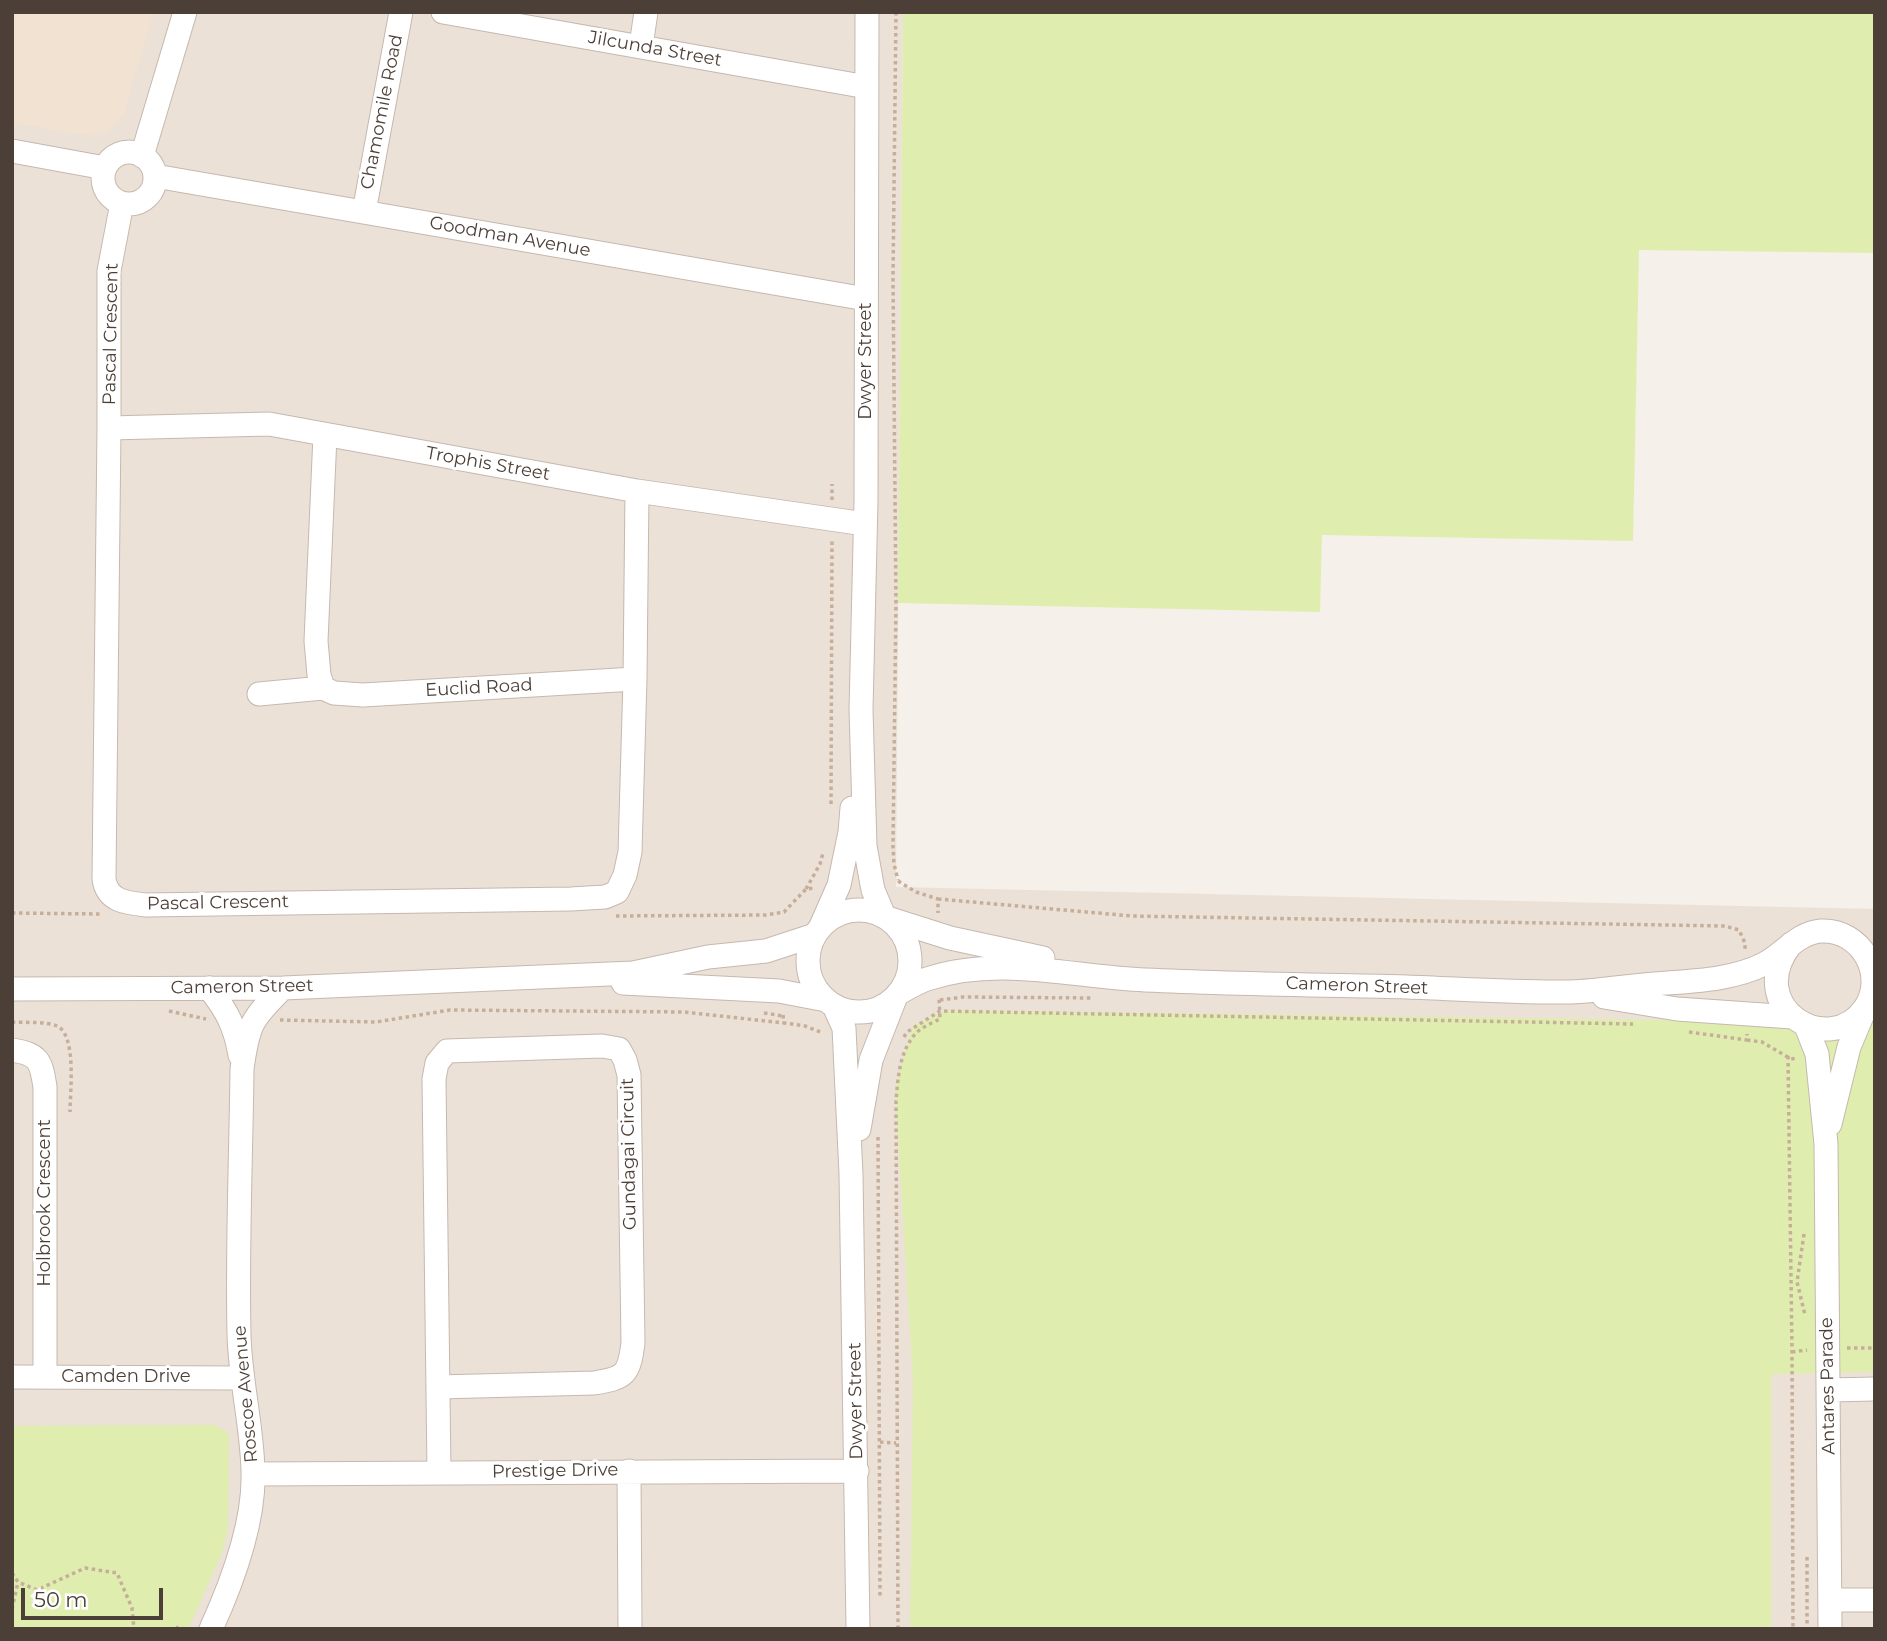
<!DOCTYPE html>
<style>
body{margin:0}
#map{position:relative;width:1887px;height:1641px;overflow:hidden;background:#f6f0ea;font-family:Montserrat,sans-serif}
canvas{display:block}
.frame{position:absolute;inset:0;border:14px solid #4c3f37;pointer-events:none}
.scale{position:absolute;left:21px;top:1588px;width:142px;height:32px;box-sizing:border-box;border:4px solid #4c3f37;border-top:0;padding-left:9px;font-size:21px;line-height:24px;white-space:nowrap;color:#4c3f37;-webkit-text-stroke:5px #fff;paint-order:stroke}
</style>
<div id="map">
<canvas width="1887" height="1641"></canvas>
<div class="frame"></div>
<div class="scale">50 m</div>
</div>
<script>
const ctx = document.querySelector('canvas').getContext('2d');
ctx.lineJoin = 'round';
function fillPath(path, color) { ctx.fillStyle = color; ctx.fill(path, 'evenodd'); }
function trace(path, color, width, dash) { ctx.strokeStyle = color; ctx.lineWidth = width; ctx.lineCap = dash ? 'butt' : 'round'; ctx.setLineDash(dash || []); ctx.stroke(path); }
function label(font, color, halo, rows, align = 'center') {
  ctx.font = font + ' Montserrat,sans-serif'; ctx.lineWidth = 6; ctx.setLineDash([]); ctx.textBaseline = 'middle'; ctx.strokeStyle = halo; ctx.fillStyle = color; for (const [text, x, y, turn = 0] of rows) {
    ctx.save(); ctx.translate(x, y); ctx.rotate((+turn || 0) * Math.PI / 180); ctx.textAlign = isNaN(turn) ? turn : align; if (halo) ctx.strokeText(text, 0, 0); ctx.fillText(text, 0, 0); ctx.restore();
  }
}
const residential = new Path2D(`
 M12,12H903L896,887L1875,909V1629H12Z`);
const education = new Path2D(`
 M12,12H154L123,116L109,131L89,136L12,123Z`);
const green = new Path2D(`
 M903,12H1875V253L1639,250L1633,541L1322,535L1320,612L898,603Z
 M947,1010L1875,1023V1372L1771,1374V1629H910L913,1381L895,1087L913,1026Z
 M215,1425L229,1434L228,1529L222,1553L188,1629H12V1426Z`);
const path = new Path2D(`
 M896,12L893,278L896,603L893,846L894,864L898,880
 M832,500V484
 M831,804L832,539
 M898,881L916,892L938,899V913
 M806,889L820,864L823,853
 M938,899L1132,916L1725,926L1739,930L1745,943V952
 M12,913L101,914
 M616,916L766,915L784,912L806,889L815,888
 M940,1000L963,997L1093,998
 M169,1011L206,1019
 M764,1013L783,1016
 M783,1015L784,1023L805,1026L823,1033
 M280,1020L376,1022L450,1010L684,1012L784,1023
 M12,1022C26,1023 45,1021 57,1026C77,1035 70,1092 70,1112
 M1689,1032L1747,1040V1034
 M904,1037L907,1032L940,1011L1633,1024
 M1747,1040L1762,1042L1791,1059L1797,1058
 M1788,1056L1792,1352L1793,1629
 M878,1137L880,1599
 M1804,1234L1797,1282L1805,1315
 M1847,1348H1875
 M1792,1352L1807,1350
 M880,1442L896,1443
 M1807,1557V1629
 M12,1573L18,1582L37,1590L85,1568L117,1573L132,1608L134,1629
 M12,1609L18,1582
 M176,1629L179,1626L182,1629
 M898,1629L896,1101C898,1078 899,1052 916,1033C922,1027 932,1023 940,1019L939,998`);
const minor = new Path2D(`
 M443,12L867,87
 M867,12L866,501L861,710L865,846L873,890L884,916
 M641,46L646,12
 M12,151L105,168
 M103 178a26 26 0 1 1 52 0a26 26 0 1 1-52 0Z
 M142,156L185,12
 M155,176L866,299
 M122,203L109,271V428L104,879C107,901 126,903 146,905L571,899L605,897L617,892L625,875L630,852L635,679L637,491
 M364,212L401,12
 M109,428L269,424L637,491L865,524
 M325,435L316,641L319,675L323,688L334,693L363,695L635,679
 M259,694L323,688
 M808 961a51 51 0 1 1 102 0a51 51 0 1 1-102 0Z
 M887,918L950,938L1043,958
 M821,926L839,885L850,832L852,808
 M623,983L779,991L826,1000
 M209,988C227,1011 235,1026 240,1055
 M12,989L283,988L633,973L708,957L766,951L815,935
 M899,993C908,988 918,982 927,979C998,955 1073,977 1145,980C1232,984 1320,985 1407,987C1462,989 1517,993 1571,992C1596,991 1620,987 1644,985C1682,981 1729,982 1764,964C1784,954 1797,933 1821,931C1861,929 1887,975 1865,1008C1829,1060 1742,1007 1791,944
 M1604,997L1677,1009L1792,1017
 M834,1006L844,1028L851,1174L858,1629
 M1806,1026L1817,1054L1826,1144L1830,1629
 M12,1050C39,1054 41,1061 45,1087V1376
 M1830,1124L1849,1047L1865,1009
 M859,1129L871,1060L896,996
 M12,1377L241,1378
 M438,1387L594,1383C625,1378 629,1375 633,1343L629,1075L625,1060L619,1049L602,1046L447,1051L437,1063L434,1079L439,1472
 M1829,1390L1875,1389
 M629,1471L630,1629
 M253,1474L857,1471
 M1830,1600H1875
 M211,1629C232,1583 255,1522 253,1471C252,1425 240,1380 239,1334C237,1246 241,1157 242,1069C248,1025 251,1019 283,988`);
const streetNames = [
 ["Jilcunda Street",655,49,10],
 ["Chamomile Road",382,112,-79],
 ["Goodman Avenue",510,237,10],
 ["Pascal Crescent",111,334,-89],
 ["Dwyer Street",866,361,-90],
 ["Trophis Street",488,464,10],
 ["Euclid Road",479,688,-3],
 ["Pascal Crescent",218,903,-1],
 ["Cameron Street",1357,986,2],
 ["Cameron Street",242,987,-1],
 ["Gundagai Circuit",629,1154,-91],
 ["Holbrook Crescent",45,1203,-90],
 ["Camden Drive",126,1377],
 ["Antares Parade",1828,1386,-91],
 ["Roscoe Avenue",246,1394,-95],
 ["Dwyer Street",856,1401,-91],
 ["Prestige Drive",555,1471,-1]
];
fillPath(residential, '#ebe1d7');
fillPath(education, '#f1e2d2');
fillPath(green, '#dfeeaf');
trace(minor, '#c6b8ae', 25);
trace(path, '#c7ae9a', 3.5, [3.5, 3.5]);
trace(minor, '#fff', 23);
label('18px', '#4c3f37', '#fff', streetNames);
</script>
